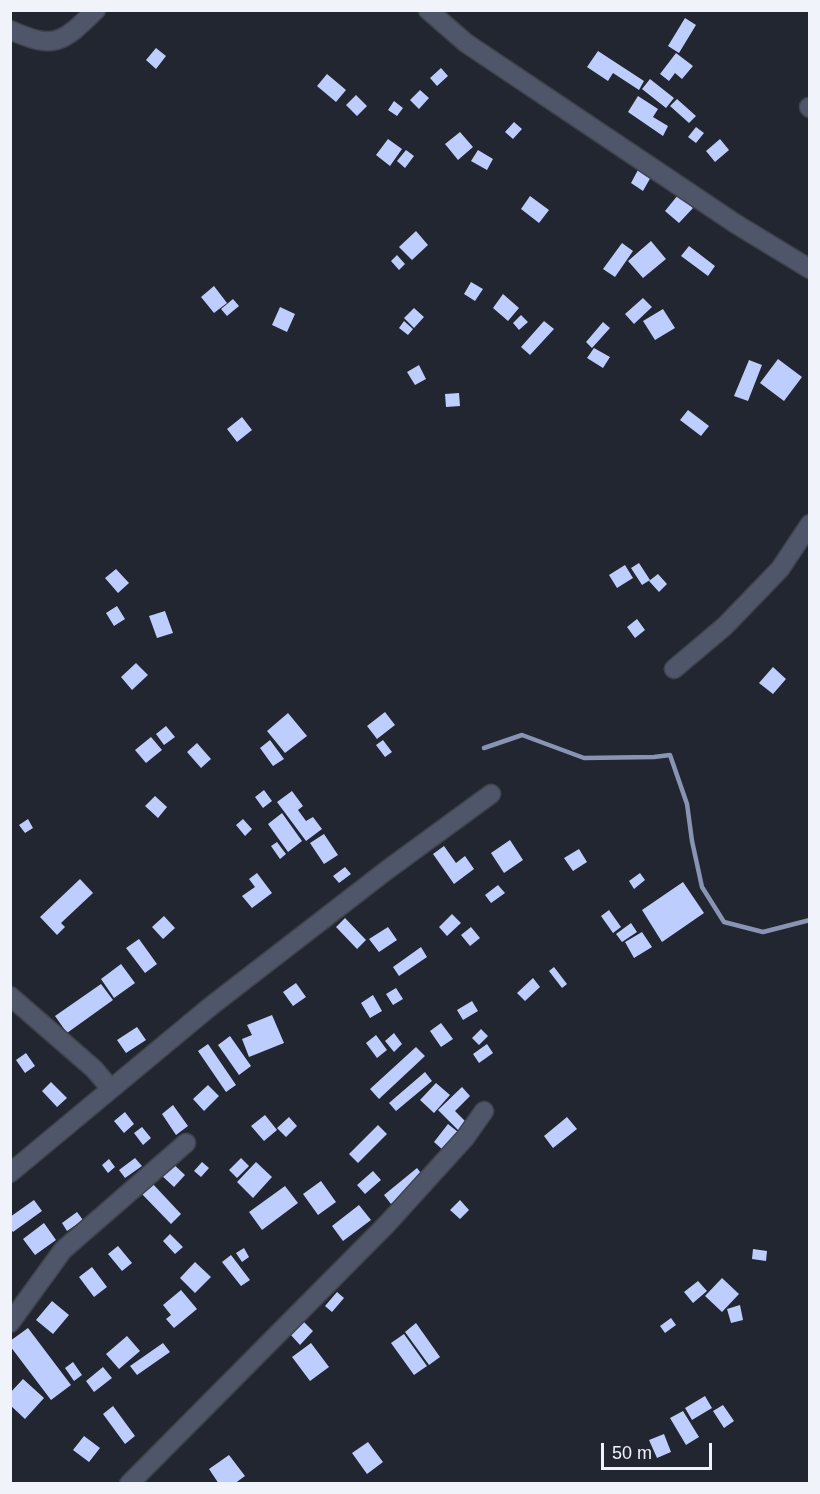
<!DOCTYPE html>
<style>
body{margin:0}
#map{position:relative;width:820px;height:1494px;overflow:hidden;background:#222630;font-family:Arial,sans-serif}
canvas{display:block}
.frame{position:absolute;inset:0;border:12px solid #f1f3fa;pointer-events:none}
.scale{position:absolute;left:601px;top:1443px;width:111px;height:27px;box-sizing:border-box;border:3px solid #f1f3fa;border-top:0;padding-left:8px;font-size:18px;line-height:21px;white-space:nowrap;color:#f1f3fa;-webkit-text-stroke:4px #222630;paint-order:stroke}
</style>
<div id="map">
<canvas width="820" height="1494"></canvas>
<div class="frame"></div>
<div class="scale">50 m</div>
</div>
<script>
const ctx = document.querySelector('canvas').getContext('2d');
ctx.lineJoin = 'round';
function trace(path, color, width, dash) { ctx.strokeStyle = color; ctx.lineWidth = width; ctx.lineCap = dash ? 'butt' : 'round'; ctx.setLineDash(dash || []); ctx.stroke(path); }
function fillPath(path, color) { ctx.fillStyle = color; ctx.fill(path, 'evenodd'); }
const stream = new Path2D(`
 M484,748L522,735L584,758L654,757L670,755L687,804L692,841L702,887L724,922L763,932L810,920`);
const building = new Path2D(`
 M685,18L696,25L679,53L668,46Z
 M156,48L166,56L156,69L146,60Z
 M598,51L644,81L639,90L613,73L608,81L587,67Z
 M676,53L693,66L682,79L675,73L669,81L660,74Z
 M441,68L448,76L437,86L430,78Z
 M327,74L346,90L336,102L317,86Z
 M650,79L674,98L666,108L642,89Z
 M420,90L429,98L419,109L410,100Z
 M356,95L367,106L357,116L346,105Z
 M638,96L658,109L653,117L668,126L663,136L628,112Z
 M677,99L696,116L689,123L670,106Z
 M394,101L403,108L397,116L388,110Z
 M514,122L522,129L513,139L505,132Z
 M696,127L704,133L696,143L688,137Z
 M460,132L473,147L458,160L445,144Z
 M388,139L402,149L390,166L376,155Z
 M720,139L729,150L715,162L706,151Z
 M406,150L414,156L405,168L397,161Z
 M478,150L493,159L487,170L471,161Z
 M639,168L652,175L643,191L631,183Z
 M678,195L693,208L679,223L665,211Z
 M530,196L549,210L539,223L521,209Z
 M416,231L428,245L412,260L399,247Z
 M651,241L666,259L643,278L628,261Z
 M622,243L633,251L615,277L603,269Z
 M689,246L715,266L708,276L681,256Z
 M397,255L405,264L399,270L391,261Z
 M471,282L483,289L475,301L464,294Z
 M214,286L227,303L214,313L201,297Z
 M503,294L519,308L508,321L493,308Z
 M643,298L652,307L634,324L625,314Z
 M233,299L239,306L227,316L221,309Z
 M280,307L295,314L287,332L272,325Z
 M414,308L424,317L414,328L404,318Z
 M663,309L675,328L655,340L643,321Z
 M521,315L528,322L519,330L513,323Z
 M404,321L413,329L408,335L399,328Z
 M544,321L554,329L530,355L521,347Z
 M603,322L610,328L592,348L586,342Z
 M594,348L610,357L603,368L587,358Z
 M778,359L802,377L784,401L760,383Z
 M749,360L762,365L748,401L734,396Z
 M419,365L426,379L415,385L407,372Z
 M459,393L460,406L446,407L445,394Z
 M688,410L709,426L701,436L680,420Z
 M242,417L252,430L237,442L227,429Z
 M639,563L650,580L642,585L631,568Z
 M625,565L633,578L617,588L609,575Z
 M116,569L129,583L118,593L105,578Z
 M658,574L667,584L659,592L649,581Z
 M117,606L125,619L114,626L106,613Z
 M165,611L173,633L157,638L149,616Z
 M637,619L645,630L635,638L627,627Z
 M136,663L148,675L132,690L121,677Z
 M773,667L786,679L773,694L759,683Z
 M385,712L395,725L377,739L367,726Z
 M288,713L307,736L285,753L267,731Z
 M166,726L175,737L164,745L156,734Z
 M151,737L162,750L146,763L135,750Z
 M270,740L284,759L273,766L260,748Z
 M383,740L392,752L385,757L376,745Z
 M197,743L211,759L201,768L187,752Z
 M264,790L272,801L263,808L255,797Z
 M292,791L303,806L298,810L306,821L313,817L322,829L306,841L277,802Z
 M155,796L167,807L158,818L145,806Z
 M282,813L302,841L288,852L268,824Z
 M28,819L33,828L25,833L19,825Z
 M243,819L252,829L245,836L236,825Z
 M324,834L338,855L324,864L310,843Z
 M510,840L523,860L504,873L491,853Z
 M277,842L286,854L280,859L271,846Z
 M444,846L456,863L465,856L474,869L454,884L433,854Z
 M579,849L587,862L573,871L564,858Z
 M345,867L351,874L339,883L333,876Z
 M257,873L272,893L252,908L242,896L255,887L249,879Z
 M640,873L645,880L634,889L629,881Z
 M80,879L93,893L61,923L65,927L57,935L40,917Z
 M683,882L704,913L662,942L642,910Z
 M498,885L505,893L491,903L485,895Z
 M609,910L621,927L613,933L601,916Z
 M452,914L461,923L447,936L439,927Z
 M164,916L175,928L163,939L152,927Z
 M345,918L366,940L357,949L336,927Z
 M631,923L637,932L622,942L616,934Z
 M388,927L397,940L379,952L369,939Z
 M471,927L480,938L470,946L461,935Z
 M642,932L652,947L634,958L625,942Z
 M139,939L157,964L145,973L126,948Z
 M421,947L427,957L399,976L393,967Z
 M121,964L135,983L114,998L101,979Z
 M554,967L567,984L562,988L549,971Z
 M533,978L540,987L525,1001L517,993Z
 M296,983L306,997L293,1006L283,992Z
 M101,984L113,1000L67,1033L55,1016Z
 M396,988L403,999L393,1005L386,994Z
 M373,995L382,1011L370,1018L361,1003Z
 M472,1001L478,1011L463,1020L457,1010Z
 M272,1015L284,1043L249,1057L242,1039L252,1035L247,1025Z
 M441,1023L453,1039L441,1047L430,1031Z
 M137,1027L146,1040L126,1053L117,1040Z
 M481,1029L488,1036L479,1045L472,1038Z
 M394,1033L402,1044L394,1052L385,1041Z
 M376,1035L387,1050L377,1058L366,1043Z
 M230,1036L251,1066L239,1075L218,1045Z
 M208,1044L236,1085L226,1092L198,1051Z
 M487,1044L493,1053L479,1063L473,1054Z
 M416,1047L425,1056L379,1099L370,1089Z
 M26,1053L35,1066L25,1073L16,1060Z
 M425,1072L432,1081L396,1111L389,1103Z
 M51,1082L67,1098L57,1107L42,1091Z
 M436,1083L450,1095L434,1113L420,1100Z
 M208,1085L219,1096L204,1111L193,1099Z
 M462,1087L470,1096L455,1111L468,1124L460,1132L438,1110Z
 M173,1105L188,1126L176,1135L162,1114Z
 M125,1112L134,1124L124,1133L114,1121Z
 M265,1115L277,1130L264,1141L251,1126Z
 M289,1117L297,1126L286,1137L277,1128Z
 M567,1117L577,1129L553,1148L544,1136Z
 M448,1124L458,1132L443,1150L434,1142Z
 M378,1125L387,1134L358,1163L349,1154Z
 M142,1127L151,1138L143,1145L134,1133Z
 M135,1158L142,1166L125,1178L119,1170Z
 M241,1158L249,1166L237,1178L229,1170Z
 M109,1159L115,1167L108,1173L102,1165Z
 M170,1161L185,1175L174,1187L159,1173Z
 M202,1162L209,1168L201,1177L194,1171Z
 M256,1162L272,1177L253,1198L237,1182Z
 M417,1168L424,1177L391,1204L384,1195Z
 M373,1171L381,1180L365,1194L357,1185Z
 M321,1181L336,1202L318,1215L303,1194Z
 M151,1182L181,1214L171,1224L140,1192Z
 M285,1186L298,1203L262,1230L249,1212Z
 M34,1200L42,1211L13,1232L10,1228V1217Z
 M460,1200L469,1210L460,1219L450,1210Z
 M359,1205L371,1220L343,1241L332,1226Z
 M77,1212L83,1220L67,1231L62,1223Z
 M44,1223L56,1240L35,1255L23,1239Z
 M170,1234L183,1247L175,1254L163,1241Z
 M118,1246L132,1263L122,1271L108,1254Z
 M244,1248L249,1257L242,1262L236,1253Z
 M753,1249L767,1251L766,1261L752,1259Z
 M231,1255L250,1280L241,1286L222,1262Z
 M195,1262L211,1277L195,1293L180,1278Z
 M92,1267L107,1287L94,1297L79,1277Z
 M722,1278L739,1294L722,1312L705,1296Z
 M698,1281L707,1291L693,1303L684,1292Z
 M181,1290L197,1309L174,1328L166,1319L171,1315L163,1305Z
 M337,1292L344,1298L332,1312L325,1306Z
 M52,1301L69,1315L53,1334L36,1320Z
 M740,1305L743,1320L731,1323L727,1309Z
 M671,1318L676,1325L665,1333L660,1326Z
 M303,1321L313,1331L300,1345L290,1334Z
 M416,1323L440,1357L429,1365L405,1332Z
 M28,1328L71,1385L51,1400L10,1346V1341Z
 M404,1334L427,1366L414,1375L391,1343Z
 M127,1336L140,1351L119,1369L106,1354Z
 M163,1343L170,1352L137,1375L130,1366Z
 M311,1343L329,1367L310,1381L292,1357Z
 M73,1362L82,1375L74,1381L65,1368Z
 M103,1367L112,1378L94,1392L86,1381Z
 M23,1379L44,1398L25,1419L10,1405V1393Z
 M705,1396L712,1408L692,1420L685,1408Z
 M723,1405L734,1421L724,1428L713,1411Z
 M113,1406L135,1436L125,1444L103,1414Z
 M683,1411L699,1437L686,1445L670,1418Z
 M664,1434L671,1452L657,1458L649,1440Z
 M84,1436L100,1448L89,1462L73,1450Z
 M368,1442L383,1462L367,1474L352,1453Z
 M229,1455L245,1476L234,1484H219L209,1469Z`);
const minor = new Path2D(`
 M428,10L466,43L736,224L810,269
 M10,30C55,50 62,43 96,10
 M809,107L810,108
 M674,669L725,626L780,569L810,524
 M10,996L94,1069L111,1089
 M10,1173L211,1006L387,870L491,794
 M10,1323L63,1250L186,1143
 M129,1484L387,1224L465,1138L484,1111`);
trace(stream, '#8994b4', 4.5);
fillPath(building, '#bdcefe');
trace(minor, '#3f434c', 21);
trace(minor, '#505669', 18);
</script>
